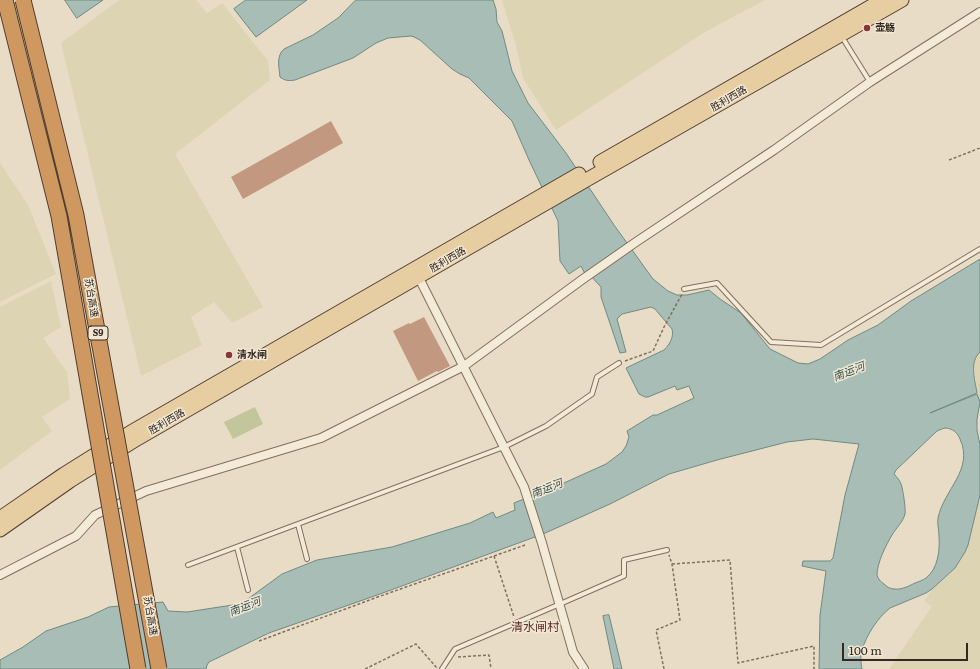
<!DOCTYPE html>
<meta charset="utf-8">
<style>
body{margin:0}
#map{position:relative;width:980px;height:669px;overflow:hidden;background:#e9dcc6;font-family:Literata,serif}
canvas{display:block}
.scale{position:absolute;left:842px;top:643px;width:126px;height:18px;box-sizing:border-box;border:2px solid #342820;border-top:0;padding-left:5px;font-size:12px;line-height:14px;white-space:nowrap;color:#342820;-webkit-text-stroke:3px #f1e7d4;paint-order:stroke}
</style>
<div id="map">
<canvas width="980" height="669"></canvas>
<div class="scale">100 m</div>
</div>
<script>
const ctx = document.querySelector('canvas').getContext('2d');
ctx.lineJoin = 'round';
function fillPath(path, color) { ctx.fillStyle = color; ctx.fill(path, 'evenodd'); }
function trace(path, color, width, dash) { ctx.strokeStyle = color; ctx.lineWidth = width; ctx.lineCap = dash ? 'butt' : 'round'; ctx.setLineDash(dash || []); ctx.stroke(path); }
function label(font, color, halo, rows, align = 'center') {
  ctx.font = font + ' Literata,"Noto Sans SC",serif'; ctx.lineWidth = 3; ctx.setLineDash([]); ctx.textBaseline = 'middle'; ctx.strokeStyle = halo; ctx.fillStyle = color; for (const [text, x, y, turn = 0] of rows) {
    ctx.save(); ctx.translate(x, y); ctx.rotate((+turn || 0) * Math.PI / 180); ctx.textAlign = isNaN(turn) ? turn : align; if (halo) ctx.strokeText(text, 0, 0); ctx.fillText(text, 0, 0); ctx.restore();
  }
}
const farmland = new Path2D(`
 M119,0H196L207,13L222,3L268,61L270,80L175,154L263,307L232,323L214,302L191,317L202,345L141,376L61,43Z
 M502,0H765L705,32L556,130L523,78L516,46Z
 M0,163L28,205L56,274L0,302Z
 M51,281L61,327L43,338L67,372L70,399L42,417L52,431L0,470V307Z
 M980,352V402L977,393L974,366L975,359Z
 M980,495V669H889L932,606L924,602L932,589L955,568L965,552L971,534Z`);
const green = new Path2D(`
 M255,407L263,424L233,439L224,422Z`);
const water = new Path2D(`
 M65,0H103L77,18Z
 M246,0H307L256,37L234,9Z
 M356,0H493L496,9L497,22L502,31L512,71L528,103L566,153L614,225L653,279L668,291L677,295H687L709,290L720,299L741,313L770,349L798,363L808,364L820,359L848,340L878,325L911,301L980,259V352C969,362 975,380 977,393L930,413L977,394L980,402L977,419V430L980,445V495L968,545L965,552L955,568L932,589L926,593L890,608C878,617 866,636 862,650C860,656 861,663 862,669H819L820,615L826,571L802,566L803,561H830L833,558L845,495L859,444L813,439L787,442L717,460L669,474L610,504L543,534L380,594L269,633L209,662L207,665L206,669H0V660L23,647L46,631L88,617L109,607L163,602L168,611L187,612L239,604L245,601L282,574L317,560L392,547L470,523L493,512L496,518L515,510L514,503L564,483L606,464L622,452L626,446L629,437L627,431L653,415H657L694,398L689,386L677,390L675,386L648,397H645L639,394L626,368L664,350C670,344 674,337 672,329L655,309L651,307L622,314L617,319L626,352L620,353L601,297V287L588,273L585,274L581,266L569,274L560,261L558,221L529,160L512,121L469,78L460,74L452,69L420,40L414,37L411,36L388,38L376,43L353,58L295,80C289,81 285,81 280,77C279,67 276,56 284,49L313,35L338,18ZM946,428C953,429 957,432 960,439C974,470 944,489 938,518C937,524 939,530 939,536C940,550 938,569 926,578C923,580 918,582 915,583C909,586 901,590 895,589C890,589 887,587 884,584C881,582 878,579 877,575C877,563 886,545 892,535C896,528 903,522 905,514C906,510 903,489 901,484C900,481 897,477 894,474L896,470L937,431L942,429Z
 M609,615L622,669H614L603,616Z`);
const building = new Path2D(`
 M331,121L343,143L243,199L231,177Z
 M424,317L450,366L438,372L437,371L418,381L393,331L409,323L410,324Z`);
const path = new Path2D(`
 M949,160L980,148
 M625,361L653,351L664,327L682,294
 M494,556L514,617
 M672,564L730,560L738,663L814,646V669
 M259,641L375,598L525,545
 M458,657L489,655L491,669
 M365,669L416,644L437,668
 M664,669L656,630L680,620L672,564L669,555`);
const service = new Path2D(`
 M842,37L870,82
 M684,289L717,283L771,342L821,345L980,249
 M298,524L307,559
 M237,547L248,590
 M188,565L504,447L546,426L592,394L597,377L619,363
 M442,669L455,649L560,604L624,576V560L667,550`);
const minor = new Path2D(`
 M417,274L524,487L542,543L573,652L584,669
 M0,575L76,536L95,515L146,491L321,438L464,366L583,279L636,242L774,150L870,82L980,12`);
const primary = new Path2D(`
 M600,162L882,0
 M0,518L64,474L131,432L579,174
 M0,530L70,481L137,439L588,179L902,0`);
const motorwayBridge = new Path2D(`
 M5,0L59,216L138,669
 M23,0L76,215L159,669`);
const markers = [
 [867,28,4,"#89353a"],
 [229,355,4,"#89353a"]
];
const shields = [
 [98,333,20]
];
const shieldNames = [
 ["S9",98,333]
];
const poiNames = [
 ["壶觞",875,28],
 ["清水闸",237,355]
];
const streetNames = [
 ["胜利西路",729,99,-30],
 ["胜利西路",448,260,-30],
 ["苏台高速",91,298,80],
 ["胜利西路",167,422,-30],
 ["苏台高速",150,616,80]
];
const waterNames = [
 ["南运河",849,372,-21],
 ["南运河",547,489,-21],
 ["南运河",245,607,-21]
];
const quarterNames = [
 ["清水闸村",535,627]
];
fillPath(farmland, '#ddd4b4');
fillPath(green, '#c3c59b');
fillPath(water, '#a7bdb5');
trace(water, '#6f8a82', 1);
fillPath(building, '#c29880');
trace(service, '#826f5e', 6);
trace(minor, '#826f5e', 10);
trace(primary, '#503e31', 15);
trace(path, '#826f5e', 1.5, [3, 2]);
trace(service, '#f4ead8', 4);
trace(minor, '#f4ead8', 8);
trace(primary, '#e7cea2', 13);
trace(motorwayBridge, '#503e31', 17, []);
trace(motorwayBridge, '#ce9860', 15);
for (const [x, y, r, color] of markers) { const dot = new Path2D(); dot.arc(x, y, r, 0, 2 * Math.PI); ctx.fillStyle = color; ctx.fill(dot); trace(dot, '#f1e7d4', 1.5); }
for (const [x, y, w] of shields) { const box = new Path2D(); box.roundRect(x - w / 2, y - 7, w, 14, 3); ctx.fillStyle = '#f1e7d4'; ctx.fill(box); trace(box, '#342820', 1); }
label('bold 9px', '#342820', null, shieldNames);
label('bold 10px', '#342820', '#f1e7d4', poiNames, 'left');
label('10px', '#342820', '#f1e7d4', streetNames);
label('italic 11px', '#31524e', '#f1e7d4', waterNames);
label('12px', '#5b2d24', '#f1e7d4', quarterNames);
</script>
